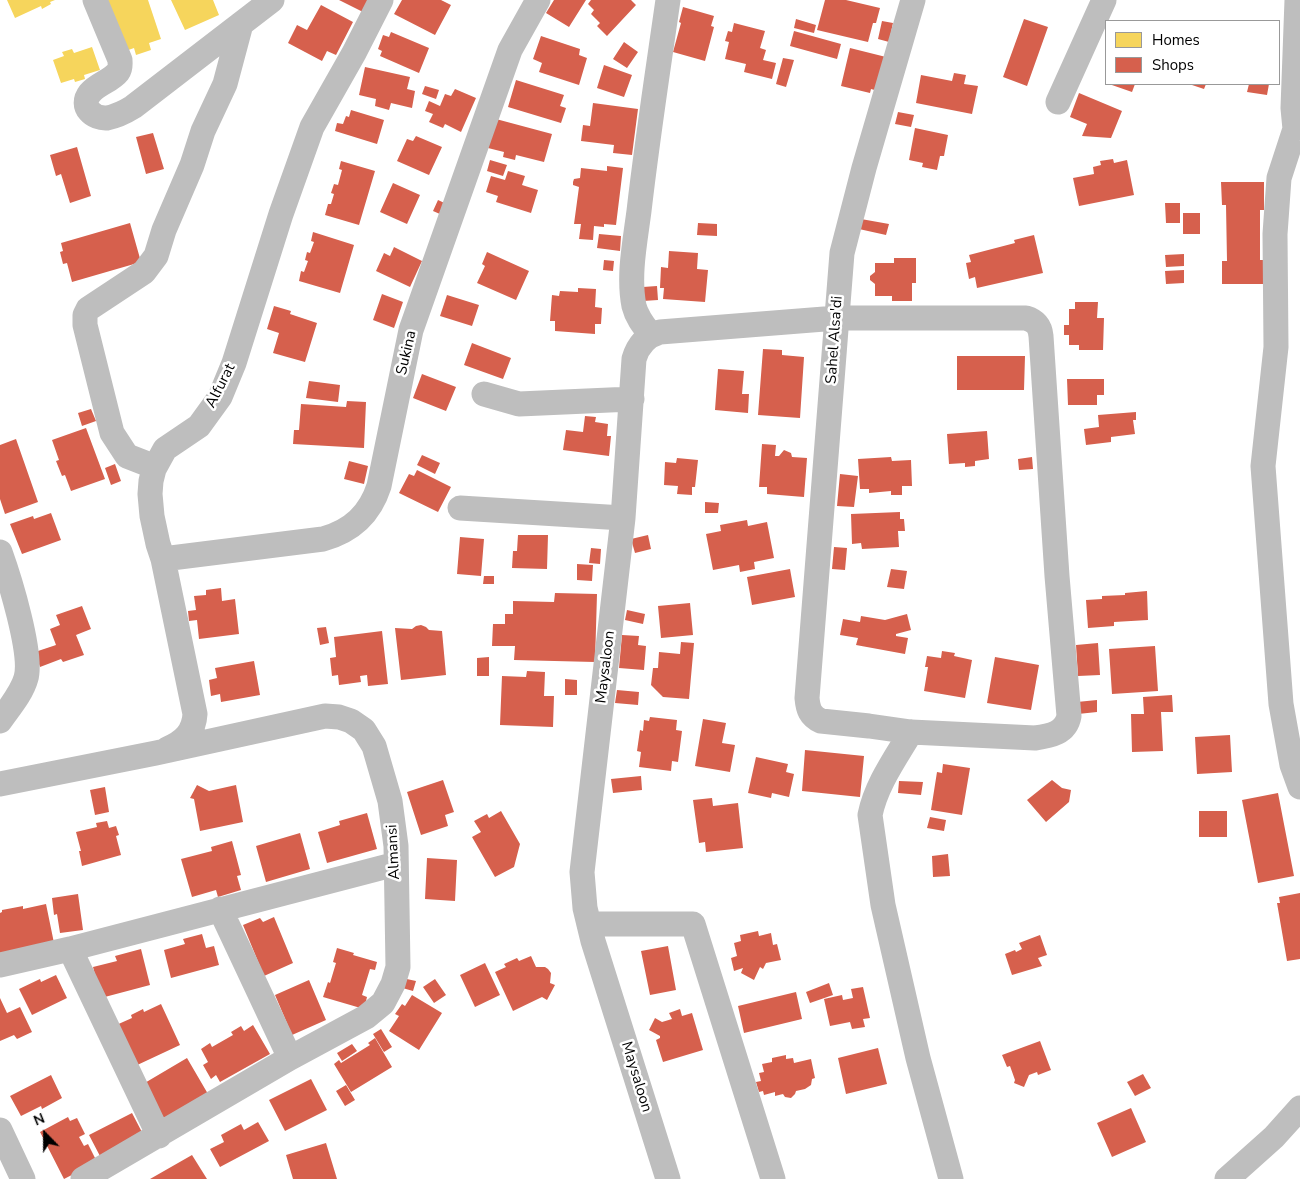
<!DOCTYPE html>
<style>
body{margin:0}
#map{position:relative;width:1300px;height:1179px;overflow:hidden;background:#fff;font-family:"Nunito Sans",sans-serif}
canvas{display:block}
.legend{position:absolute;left:1105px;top:20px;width:175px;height:65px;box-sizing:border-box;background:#fff;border:1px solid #999;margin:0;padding:6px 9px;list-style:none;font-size:15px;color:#000}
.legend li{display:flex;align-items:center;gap:10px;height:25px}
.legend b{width:25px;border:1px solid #999}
.north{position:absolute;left:20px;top:1109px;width:50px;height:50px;-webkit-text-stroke:4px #fff;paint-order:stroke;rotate:338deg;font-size:14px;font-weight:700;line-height:20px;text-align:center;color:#000}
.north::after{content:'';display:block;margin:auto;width:18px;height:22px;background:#000;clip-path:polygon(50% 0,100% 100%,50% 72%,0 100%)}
</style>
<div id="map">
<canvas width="1300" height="1179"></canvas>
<ul class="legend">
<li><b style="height:14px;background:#f6d55c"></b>Homes</li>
<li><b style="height:14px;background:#d6604d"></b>Shops</li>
</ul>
<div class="north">N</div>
</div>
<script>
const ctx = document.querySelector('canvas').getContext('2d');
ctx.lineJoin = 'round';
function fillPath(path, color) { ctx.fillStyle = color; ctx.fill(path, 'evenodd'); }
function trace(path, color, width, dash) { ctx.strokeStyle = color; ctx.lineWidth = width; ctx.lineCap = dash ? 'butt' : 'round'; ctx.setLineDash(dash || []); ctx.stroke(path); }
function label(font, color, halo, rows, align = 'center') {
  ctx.font = font + ' "Nunito Sans",sans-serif'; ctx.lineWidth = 5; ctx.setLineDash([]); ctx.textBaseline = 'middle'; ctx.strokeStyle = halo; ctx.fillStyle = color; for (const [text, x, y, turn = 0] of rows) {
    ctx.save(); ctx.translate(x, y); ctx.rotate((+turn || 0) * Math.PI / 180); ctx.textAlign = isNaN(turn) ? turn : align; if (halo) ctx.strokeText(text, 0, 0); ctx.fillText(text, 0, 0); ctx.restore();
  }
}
const homes = new Path2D(`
 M7,0H55L50,2L51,4L42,9L41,6L15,18Z
 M105,0H148L161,39L149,43L151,50L136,55L134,48L123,52Z
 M171,0H213L219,15L185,30Z
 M92,47L100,70L84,75L85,79L75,82L74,79L61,83L53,60L64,56L62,52L72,49L74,53Z`);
const shops = new Path2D(`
 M339,0H369L363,12Z
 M402,0H441L451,5L435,35L394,14Z
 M554,0H586L569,27L546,13Z
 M591,0H631L636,5L607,36L597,26L600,23L591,14L594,10L588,4Z
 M825,0H846L880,8L876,23H873L868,42L817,30Z
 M321,5L353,22L336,55L327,51L322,61L288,43L297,25L307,30Z
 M683,7L714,16L711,26L714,27L705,61L673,52L681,23L679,22Z
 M796,19L816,25L814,33L794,28Z
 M1024,19L1048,27L1027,86L1003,77Z
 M882,21L893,23L889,42L878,39Z
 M734,23L765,31L760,48L766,50L763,60L776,63L772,79L744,72L746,64L725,59L729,42L725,41L728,31L732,32Z
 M794,31L841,44L837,59L790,46Z
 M391,32L429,48L419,73L380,56L382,51L378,49L383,35L389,37Z
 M541,36L580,49L579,55L587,58L579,85L539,72L542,63L533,59Z
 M624,42L638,52L627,68L613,59Z
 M850,48L886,57L878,91L871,89L870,93L841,86Z
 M783,58L794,60L786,87L776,84Z
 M604,65L632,75L624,97L597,88Z
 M365,67L410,77L407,89L415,91L412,108L391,103L389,110L375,106L376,99L359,95Z
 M954,73L966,75L964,84L978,86L972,114L916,103L921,75L952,81Z
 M516,80L564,95L560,106L566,108L561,123L508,107Z
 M1109,84H1135L1132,92Z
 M1189,84H1206L1204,89Z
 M1249,84H1269L1267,95L1247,92Z
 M425,86L439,90L436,99L422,94Z
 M455,89L476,98L461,132L445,124L443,128L429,122L433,114L425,111L429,101L440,106L445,94L451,96Z
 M1079,93L1122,111L1111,138L1082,136L1087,124L1070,117Z
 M593,103L638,109L632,155L613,153L614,145L581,141L583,125L590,126Z
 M351,110L384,120L377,144L335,131L337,123L343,124L346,116L349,117Z
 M898,112L914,115L911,127L895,124Z
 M496,119L552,134L544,162L516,155L515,160L503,157L504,152L488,148Z
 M915,128L948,135L944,156H940L937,170L922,167L923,163L909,160Z
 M153,133L164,169L146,174L136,137Z
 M416,136L442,147L429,175L397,161L407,139L413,141Z
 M77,147L91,196L70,203L61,174L56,176L50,155Z
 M1113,159L1114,163L1127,160L1134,195L1079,206L1073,178L1094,174L1093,167L1101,165L1100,161Z
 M490,160L507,165L503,176L487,171Z
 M341,161L375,171L359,225L325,215L328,204H331L334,194L331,193L334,184L338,185L342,170L339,169Z
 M607,166L623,168L616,225L604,224V227L594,226L593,240L579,239L581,224H574L579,187L573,185V182L574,179L580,178L581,168L607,171Z
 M508,171L525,176L522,185L538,190L531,213L496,202L498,196L486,192L491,176L505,180Z
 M1221,182H1264V210H1260V260H1264V284H1222V261H1227L1226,205H1222Z
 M393,183L420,195L407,224L380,212Z
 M438,200L453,207L449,218L433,211Z
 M1165,203H1180V223H1166Z
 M1183,213H1200V234H1183Z
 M861,219L889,224L886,235L859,229Z
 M130,223L141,262L72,282L67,263L63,264L60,252L63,251L61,243Z
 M698,223L717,224V236L697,235Z
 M313,232L354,245L340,293L299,281L301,271L304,272L308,261L305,260L307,252L310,253L314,242L311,241Z
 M599,234L621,236L620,251L597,248Z
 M1034,235L1043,273L977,288L975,277L969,279L966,263L971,262L969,255L1015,243L1014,240Z
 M394,247L422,261L410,287L376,271L384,253L390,256Z
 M669,251L698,253L697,269L708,270L705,302L663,299L664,288H660L661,267L668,268Z
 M487,252L529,271L516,300L477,283L485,266L482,264Z
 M1184,254V266L1166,267L1165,255Z
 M894,258H916V283H912V301H892V296H875V284L870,280V276L875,272V263H894Z
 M604,260L614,261L613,271L603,270Z
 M1184,270V283L1166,284L1165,271Z
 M657,286L658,300L643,301V287Z
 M578,288L596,289L595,307L602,308L601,324H595V334L555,331V321H550L552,295L559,296L560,291L578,292Z
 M382,294L403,302L394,328L373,320Z
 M447,295L479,305L472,326L440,316Z
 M1075,302H1098L1097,318H1104L1103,350H1079V345H1069V335H1064V325H1069V309H1075Z
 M274,306L291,311L290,314L317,323L305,362L273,353L279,333L267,329Z
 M472,343L511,358L503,379L464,365Z
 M763,349L782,350V355L804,357L800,418L758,415Z
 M957,356H1025L1024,390H957Z
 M718,369L744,371L742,394H749L748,413L715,410Z
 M422,374L456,387L446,411L413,398Z
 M1067,379H1104V395H1097V405H1068Z
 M309,381L340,385L338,402L306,398Z
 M347,401L366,402L364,448L293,444L294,430H299L301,404L346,407Z
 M91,409L96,421L82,426L78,413Z
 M1136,412V420H1133L1135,434L1111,437V442L1086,445L1084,429L1099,427L1098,415Z
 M585,416L596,417L595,422L608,424L607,436H611L609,456L563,450L566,430L583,432Z
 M86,428L105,479L71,491L65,475L62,476L56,461L59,460L52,440Z
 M987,431L989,459L975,461V466L965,467V463L949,464L947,434Z
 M16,439L38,502L5,514L0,499V445Z
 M762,444L776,445L775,456H779L784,450L791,453L792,457L807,458L804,497L767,494V487H759Z
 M422,455L440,463L435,474L417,465Z
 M891,457L892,461L911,460L912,486H902V495H891V491L869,493V489H860L858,459Z
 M1032,457L1033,469L1019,470L1018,459Z
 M677,458L698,460L695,487H692V495L677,494L678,486L664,485L665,462L676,463Z
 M349,461L368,466L364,484L344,479Z
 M115,464L121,481L111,485L105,468Z
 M417,470L451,487L438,512L399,493L409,474L414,476Z
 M840,474L858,476L854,507L837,506Z
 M705,502L719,503L718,513H705Z
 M900,512V519H904L905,531H898L899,547L862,549L861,543L852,544L851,514Z
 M51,513L61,540L22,554L10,524L33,516L34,519Z
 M747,520L748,526L767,522L774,558L754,562L755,569L740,572L739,565L713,570L706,534L721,531L720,525Z
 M518,535H548L547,569L512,568L513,551H517Z
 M648,535L651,549L635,553L631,539Z
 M460,537L484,539L481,576L457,574Z
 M834,547L847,548L845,570L832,569Z
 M591,548L601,549L600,564L589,563Z
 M577,564L593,565L592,581L577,580Z
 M790,569L795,597L752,605L747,577Z
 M891,569L907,571L904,589L887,587Z
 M484,576H494V584H483Z
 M221,588L222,601L235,599L239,634L199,639L197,620L189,621L188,611L196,610L194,596L206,595V590Z
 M1147,591L1148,620L1114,622V626L1088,628L1086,600L1102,599V596L1125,595V593Z
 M555,593L597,594L595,662L514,660L515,646H492L493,624H505V614H513V601L554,602Z
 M690,603L693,635L661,638L658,606Z
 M82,606L91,629L76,635L84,655L63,662L61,659L40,667L35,652L56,645L50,629L60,625L56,615Z
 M627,610L645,614L643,624L625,620Z
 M907,614L911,630L896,634V636L908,638L905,654L856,645L858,638L840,635L843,619L860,622L861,616L885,620Z
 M421,625L426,627L429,630L442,631L446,675L401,680L395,628L412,629L416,626Z
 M326,627L329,643L320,645L317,628Z
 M382,631L388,684L368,686L367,675L360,676L361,682L339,685L338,675L332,676L330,658L336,657L334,637Z
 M622,635L639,636L638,645L646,646L644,670L619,668Z
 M681,642L694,643L689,699L663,697L651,685L653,668H658L659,652L680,654Z
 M1098,643L1100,675L1078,676L1076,645Z
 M1155,646L1158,691L1112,694L1109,649Z
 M942,651L955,653L954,656L972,660L965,698L924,691L928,667H925L927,656L941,658Z
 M489,657V676H477V658Z
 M995,657L1039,665L1031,710L987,703Z
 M254,661L260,695L221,702L220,694L211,696L209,680L217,678L215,668Z
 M527,671L545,672L544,696H554L553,727L500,725L502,676L526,677Z
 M565,679L577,680V695H565Z
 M617,690L639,692L638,705L615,703Z
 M1172,695L1173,712H1161L1163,751L1132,752L1131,714H1144L1143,697Z
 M1097,700V712L1078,714L1077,702Z
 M650,717L677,720L676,730L682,731L678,762L672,761L671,771L639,767L641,752L637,751L640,730L643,731L644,720L649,721Z
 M703,719L726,723L722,743L735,745L730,772L695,766Z
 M1230,735L1232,772L1197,774L1195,737Z
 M805,750L864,756L860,797L802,791Z
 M756,757L788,764L786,772L794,774L789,797L772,793L771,798L748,793Z
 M943,764L970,768L962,815L931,810L937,772L942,773Z
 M641,776L642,790L613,793L611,779Z
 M443,780L454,812L445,815L448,826L421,835L407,792Z
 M1052,780L1062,788L1071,790L1069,802L1046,822L1027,800Z
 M899,781L923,782L921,795L898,793Z
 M197,785L209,791L236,785L243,822L200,831L194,799L190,798Z
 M105,787L109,812L95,815L90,790Z
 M1278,793L1294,876L1258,883L1242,800Z
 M712,798L713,806L738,803L743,848L706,852L705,842L699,843L693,800Z
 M501,811L520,844L514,867L495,877L472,837L481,832L474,821L487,814L489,818Z
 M1199,811H1227V837H1199Z
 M367,813L377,849L327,863L318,832L340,825L339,821Z
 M930,817L946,820L944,831L927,828Z
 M107,821L109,828L116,826L119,835L116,836L121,855L82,866L79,851H81L76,832L97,827L96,823Z
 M300,833L310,869L266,882L256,846Z
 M232,841L241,875L237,876L241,890L218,897L216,890L192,897L181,859L212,851L211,847Z
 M948,854L950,876L933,877L932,856Z
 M427,858L457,860L455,901L425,899Z
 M1300,893V959L1287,961L1277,903H1280L1279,897Z
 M78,894L83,930L60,933L57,914L54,915L52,898Z
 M46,904L54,943L0,953V913L2,912V910L23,906V909Z
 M274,917L293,963L264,976L243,925L260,918L263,922Z
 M758,931L759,936L771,933L773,945L777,944L781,960L766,963L763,969L760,967L754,980L741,973L743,968L734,971L731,958L737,956L734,943L741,941L740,935Z
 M202,934L206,948L214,946L219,965L171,978L164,950L185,944L183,939Z
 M1040,935L1047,955L1038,958L1042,966L1012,975L1005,954L1015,950L1016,952L1022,949L1019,943Z
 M668,946L676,990L650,995L641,951Z
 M337,948L354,953L353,955L377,962L375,970L370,969L362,995L367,997L364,1009L323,997L328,982L330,983L336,963L333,962Z
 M141,949L150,985L101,998L93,967L117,961L115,956Z
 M531,956L536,967H545L548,969L551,973L550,983L555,985L547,1000L542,997L513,1011L495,972L506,967L504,964L517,958L519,961Z
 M485,963L500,995L475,1007L460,975Z
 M56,975L67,998L32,1015L19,989L40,979L41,982Z
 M402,978L416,981L413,991L399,987Z
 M435,979L446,995L434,1003L423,987Z
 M309,980L326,1020L292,1035L275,995Z
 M829,983L833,995L810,1003L806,992Z
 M863,987L870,1018L863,1019L865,1027L852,1029L850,1022L830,1026L824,999L842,995L843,1000L853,998L851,989Z
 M796,992L802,1019L744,1033L738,1006Z
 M412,995L442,1013L419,1050L389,1031L399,1016L395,1014L402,1004L405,1006Z
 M0,998L7,1013L20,1007L32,1032L17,1039L14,1035L0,1041Z
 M161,1004L180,1045L133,1067L114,1026L132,1018L131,1015L143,1009L144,1012Z
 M680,1009L682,1016L692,1013L703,1050L663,1062L656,1040L660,1038V1036L649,1030L655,1018L662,1022L672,1019L669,1013Z
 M253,1025L270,1054L220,1082L216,1075L211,1079L203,1065L208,1062L201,1049L210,1043L212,1047L233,1035L231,1032L241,1026L244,1031Z
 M381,1029L392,1047L384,1052L373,1034Z
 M375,1038L392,1067L351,1092L334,1064L339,1060L341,1063L370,1045L368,1043Z
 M1040,1041L1051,1070L1038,1075L1037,1072L1029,1075L1024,1087L1014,1083L1015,1080L1010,1066L1007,1067L1002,1055Z
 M352,1044L357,1051L342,1061L337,1053Z
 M878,1048L887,1084L846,1094L838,1058Z
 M786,1055V1059L793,1058L794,1063L811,1059L815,1078L812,1079L811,1085L805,1089L796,1091L795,1094L791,1098L785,1097L783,1094L775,1096V1092L764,1095L763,1091L759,1092L756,1082L761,1081L759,1073L764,1072L762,1064L772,1062V1058Z
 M187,1058L208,1094L164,1119L143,1084Z
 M1143,1074L1151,1088L1135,1096L1127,1082Z
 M51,1075L62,1098L42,1109L41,1106L21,1116L10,1096Z
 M311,1079L327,1110L285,1131L269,1100Z
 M346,1085L355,1100L345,1106L336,1091Z
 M1131,1108L1146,1142L1112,1157L1097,1123Z
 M132,1113L144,1136L101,1158L89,1135Z
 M68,1117L70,1121L77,1118L85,1134L79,1137L84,1146L88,1144L97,1162L64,1179L40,1132Z
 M258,1122L269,1141L220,1167L210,1149L224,1142L221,1135L241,1124L244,1130Z
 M326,1143L337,1179H293L286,1155Z
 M192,1155L207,1179H150Z`);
const minor = new Path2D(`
 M95,0L120,60C120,64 121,68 118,72C111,81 97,84 90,93C79,107 94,119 107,118C117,116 125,112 133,107L272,0
 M1058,102L1104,0
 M1300,122L1295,129L1279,178L1275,234L1276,347L1263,466L1281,704L1292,765L1300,787
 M1295,129L1293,108L1297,0
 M651,335C644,326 637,318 634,306C628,276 635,242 639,211C647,141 658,70 668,0
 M484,394L519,404L632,399
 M154,469L145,463L127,456L112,433L85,325V315L88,309L144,272L156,256L164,230L192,165L203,131L225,84L241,24
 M460,508L623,518
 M0,552C9,577 33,654 26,678C22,693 9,708 0,721
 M163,559L323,539C352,531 370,514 379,486L411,330L510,50L538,0
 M911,732C895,759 876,785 870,815L883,905L918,1058L951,1179
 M167,749C184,742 194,732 195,714L163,559L158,544L152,516L150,494L151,481L154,469L165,449L199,426L220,397L234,363L281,214L312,127L354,53L381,0
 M0,784L156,753L325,716L339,717L351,721L364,730L374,746L390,801L396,846L398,967L393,984L383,1003L366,1017L290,1058L83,1179
 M220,909L290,1058
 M589,924H693L773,1179
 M70,949L159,1136
 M0,965L70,949L396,864
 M0,1130L23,1179
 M668,1179L593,941L585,908L582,872L623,518L634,359C638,345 646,336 660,332L837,318H1026C1036,321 1040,326 1041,336L1057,576L1069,716C1066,733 1050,736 1035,738L911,732L869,726L821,721C810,716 808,709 807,698L842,253L864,168L913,0
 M1227,1179L1274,1137L1300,1108`);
const streetNames = [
 ["Sahel Alsa'di",835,340,-86],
 ["Sukina",407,353,-77],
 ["Alfurat",221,386,-63],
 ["Maysaloon",606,667,-83],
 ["Almansi",394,852,-93],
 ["Maysaloon",636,1077,73]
];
fillPath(homes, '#f6d55c');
fillPath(shops, '#d6604d');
trace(minor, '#bebebe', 25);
label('15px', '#000', '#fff', streetNames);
</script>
